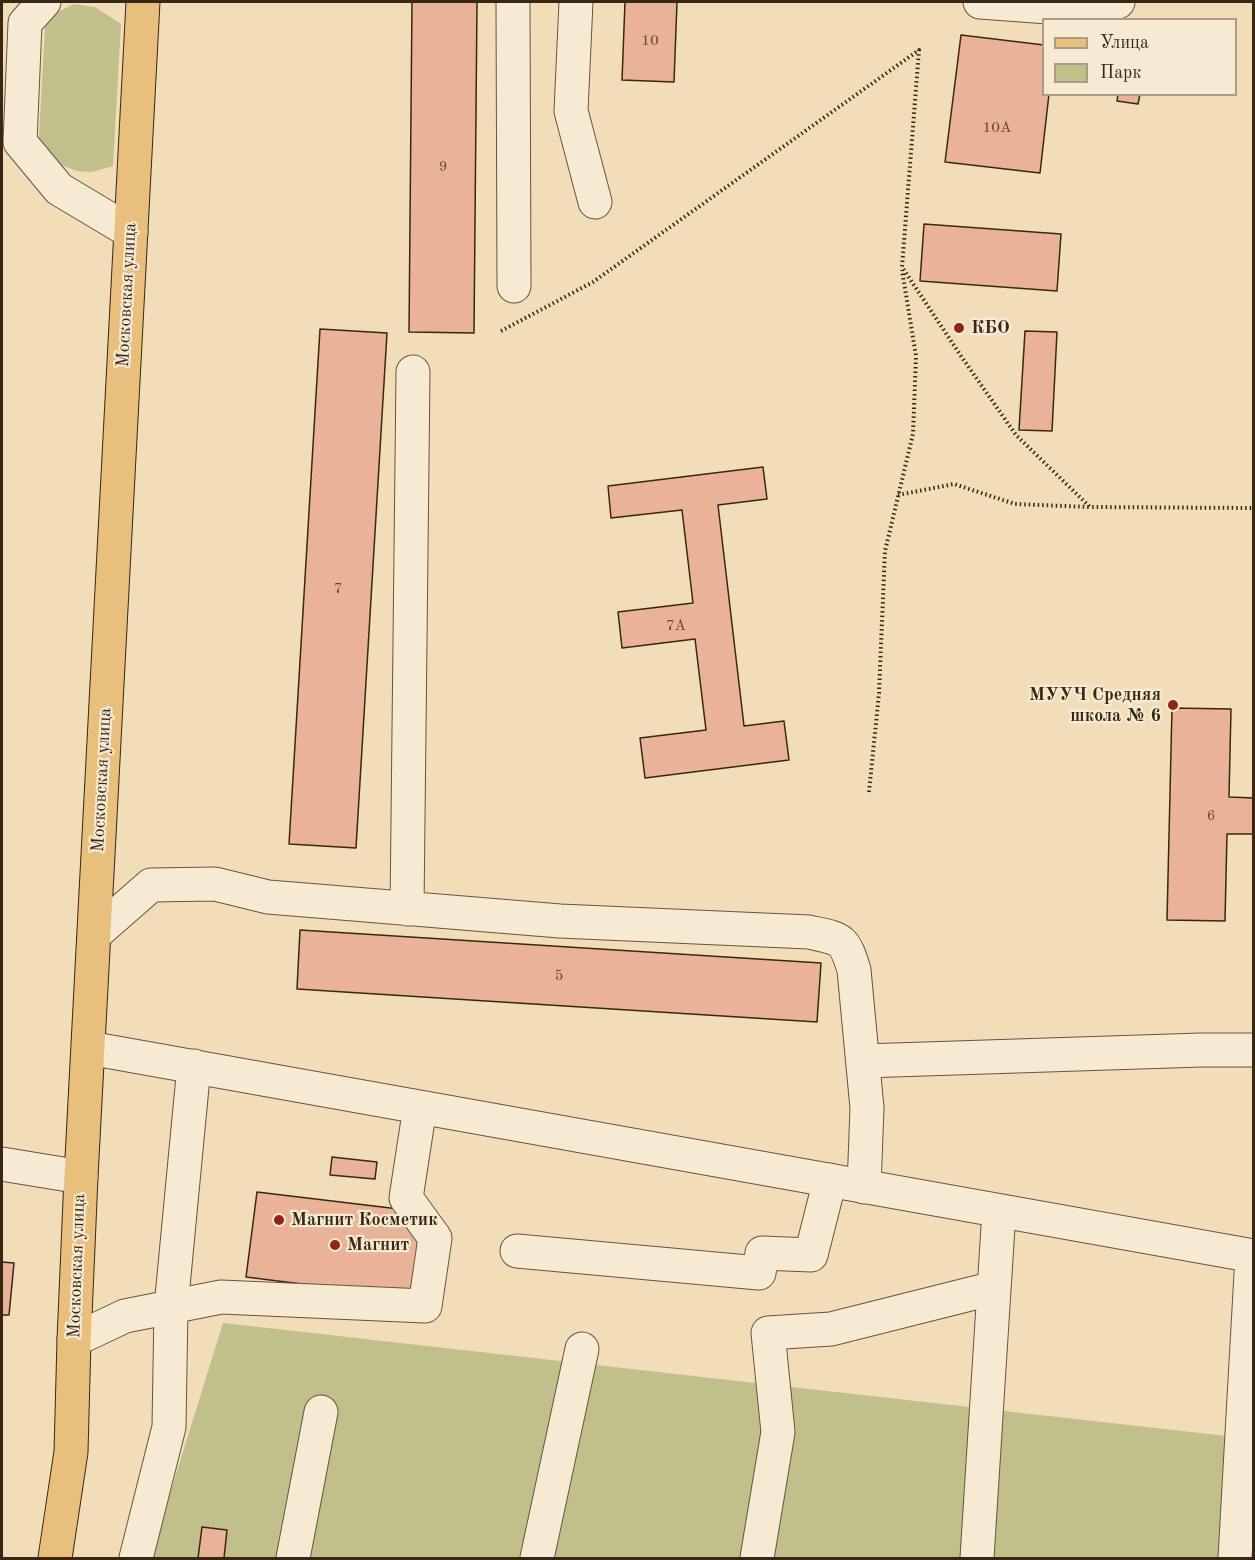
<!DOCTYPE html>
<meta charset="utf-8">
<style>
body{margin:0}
#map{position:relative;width:1255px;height:1560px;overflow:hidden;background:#f1deb9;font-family:"Old Standard TT",serif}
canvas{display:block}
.frame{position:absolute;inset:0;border:3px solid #382616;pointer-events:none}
.legend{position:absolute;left:1042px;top:18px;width:195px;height:78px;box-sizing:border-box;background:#f6ead2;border:2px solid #aa9c87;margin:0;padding:8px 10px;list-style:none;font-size:18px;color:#382616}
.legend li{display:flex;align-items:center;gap:12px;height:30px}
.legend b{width:30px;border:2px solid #aa9c87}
</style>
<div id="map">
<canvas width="1255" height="1560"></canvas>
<div class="frame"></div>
<ul class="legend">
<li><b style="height:8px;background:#e8bf7c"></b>Улица</li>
<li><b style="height:16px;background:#c1bf8a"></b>Парк</li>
</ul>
</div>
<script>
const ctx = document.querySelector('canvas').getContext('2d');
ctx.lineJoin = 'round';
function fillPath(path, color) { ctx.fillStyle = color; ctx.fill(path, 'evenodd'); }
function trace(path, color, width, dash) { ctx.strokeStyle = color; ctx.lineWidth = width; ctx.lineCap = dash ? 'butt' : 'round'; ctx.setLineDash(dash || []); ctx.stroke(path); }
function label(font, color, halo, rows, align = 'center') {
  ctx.font = font + ' "Old Standard TT",serif'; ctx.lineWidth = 4.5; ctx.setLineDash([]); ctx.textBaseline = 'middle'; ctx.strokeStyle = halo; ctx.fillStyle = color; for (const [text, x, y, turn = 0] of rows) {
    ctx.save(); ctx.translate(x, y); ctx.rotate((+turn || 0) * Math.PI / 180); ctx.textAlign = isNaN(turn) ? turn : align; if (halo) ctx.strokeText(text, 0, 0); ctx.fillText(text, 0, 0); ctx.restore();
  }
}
const green = new Path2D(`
 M74,4L95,7L121,24L113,166L92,172L77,171L61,165L45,151L39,136L45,27L58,12Z
 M223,1323L1253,1439V1558H150Z`);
const building = new Path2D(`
 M412,2H477L474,333L409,332Z
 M625,2H677L674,82L622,80Z
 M961,35L1044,45V94H1049L1040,173L945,162Z
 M1118,94H1140L1138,104L1117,101Z
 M924,224L1061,234L1057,291L920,281Z
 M320,329L387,333L356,848L289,844Z
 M1025,331L1057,332L1052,431L1019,430Z
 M763,467L767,499L718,505L744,726L784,721L789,760L645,778L640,738L706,730L695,639L622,648L618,612L693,603L682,510L611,518L608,486Z
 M1172,708L1231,709L1229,797L1254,798V834H1227L1225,921L1167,920Z
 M300,930L821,963L817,1022L297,989Z
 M332,1157L377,1162L375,1179L330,1175Z
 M257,1192L424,1212L414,1298L246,1277Z
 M2,1262L14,1263L9,1315H2Z
 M202,1527L227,1530L224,1558H198Z`);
const path = new Path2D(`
 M501,331L593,282L919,50L902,267L961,356L1016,435L1090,507L1254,508
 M898,495L954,484L1015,504L1089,507
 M869,792L879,693L885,551L913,434L916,356L902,270`);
const minor = new Path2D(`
 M44,2L25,23L20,142L59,189L131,232
 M513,2L514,286
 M576,2L571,111L595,202
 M980,2L1076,9L1118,2
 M407,909L413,372
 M95,934L151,885L215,884L268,897L305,900L560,921L809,932C841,939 844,937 854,970L867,1108L864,1187
 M89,1048L1254,1256
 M863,1061L1201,1050H1254
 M2,1164L81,1177
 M517,1251L759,1273L762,1253L811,1255L830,1180
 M74,1340L125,1316L221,1297L425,1306L435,1238L406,1198L420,1107
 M136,1558L169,1427L171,1307L194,1066
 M293,1558L321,1412
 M537,1558L582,1349
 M757,1558L778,1432L768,1333L831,1329L994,1288
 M977,1558L999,1211
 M1235,1558L1252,1256`);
const major = new Path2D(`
 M55,1558L71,1452L74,1340L81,1177L143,2`);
const markers = [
 [959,328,6,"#8f2418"],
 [1173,705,6,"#8f2418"],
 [279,1220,6,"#8f2418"],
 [335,1245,6,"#8f2418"]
];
const numberNames = [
 ["10",650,41],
 ["10А",997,128],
 ["9",443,167],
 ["7",338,589],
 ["7А",676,626],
 ["6",1211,816],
 ["5",559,976]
];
const streetNames = [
 ["Московская улица",127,295,-87],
 ["Московская улица",102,780,-87],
 ["Московская улица",77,1266,-88]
];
const poiNames = [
 ["КБО",971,328],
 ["МУУЧ Средняя",1161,695,"right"],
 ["школа № 6",1161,716,"right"],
 ["Магнит Косметик",291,1220],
 ["Магнит",347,1245]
];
fillPath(green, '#c1bf8a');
fillPath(building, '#eab296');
trace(building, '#382616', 1.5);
trace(minor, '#66543f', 35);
trace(major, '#382616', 35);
trace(path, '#382616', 4, [1.5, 3]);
trace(minor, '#f6ead2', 33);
trace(major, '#e8bf7c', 33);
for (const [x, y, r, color] of markers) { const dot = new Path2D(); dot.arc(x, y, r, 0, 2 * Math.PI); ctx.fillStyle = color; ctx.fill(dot); trace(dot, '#f6ead2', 2); }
label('15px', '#644936', null, numberNames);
label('18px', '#382616', '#f6ead2', streetNames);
label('bold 18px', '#382616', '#f6ead2', poiNames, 'left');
</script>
